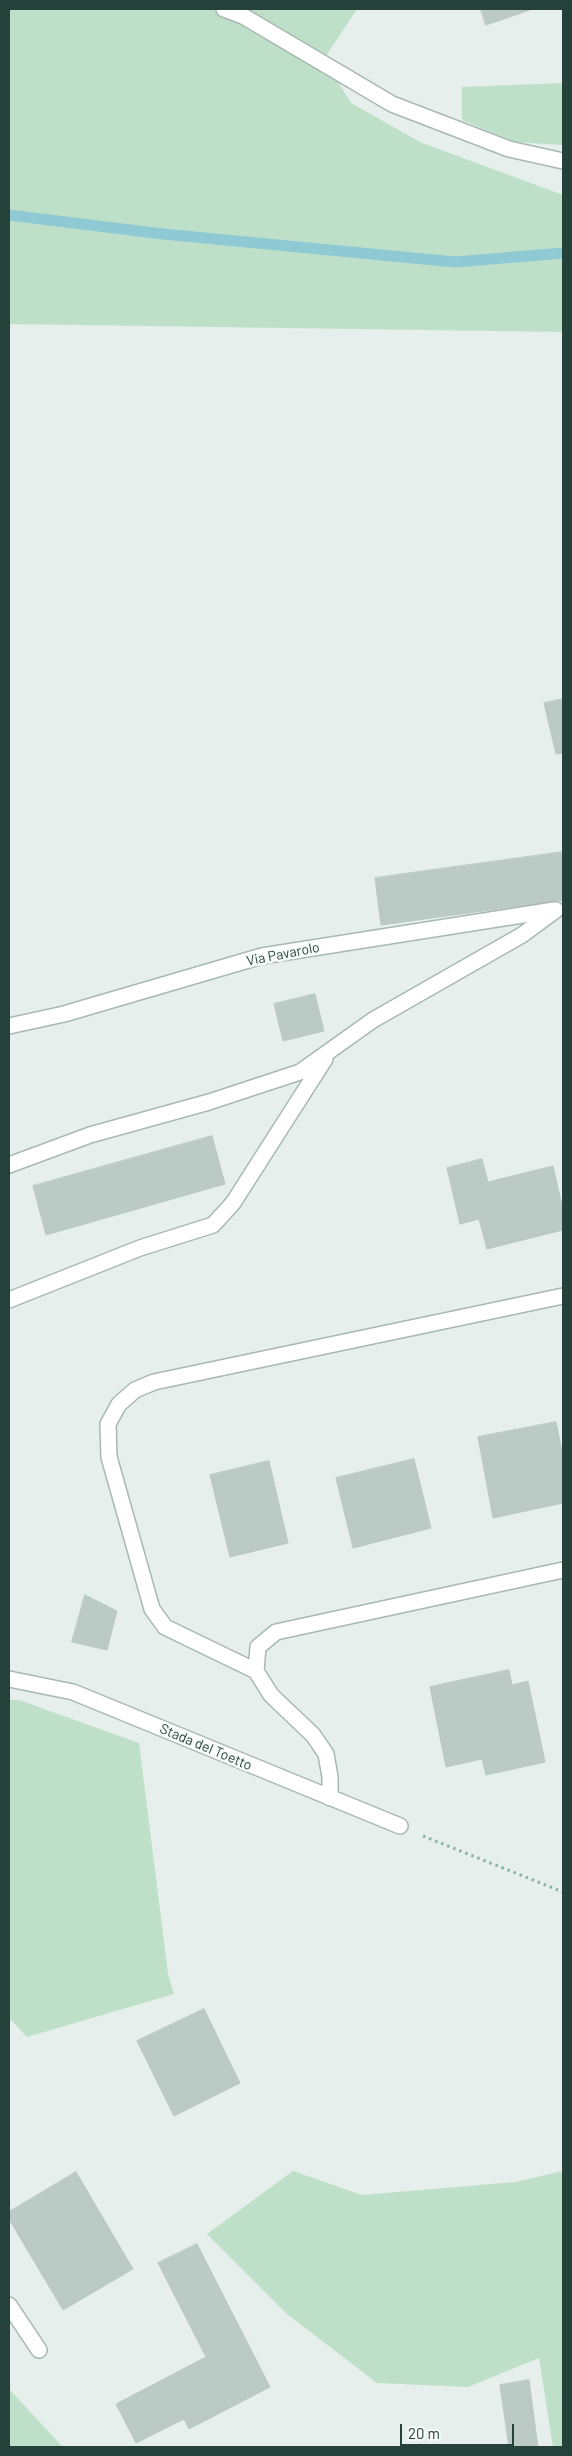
<!DOCTYPE html>
<style>
body{margin:0}
#map{position:relative;width:572px;height:2456px;overflow:hidden;background:#e6efeb;font-family:Barlow,sans-serif}
canvas{display:block}
.frame{position:absolute;inset:0;border:10px solid #24423a;pointer-events:none}
.scale{position:absolute;left:400px;top:2424px;width:114px;height:22px;box-sizing:border-box;border:2px solid #24423a;border-top:0;padding-left:6px;font-size:15px;line-height:18px;white-space:nowrap;color:#24423a;-webkit-text-stroke:4px #f7fbf9;paint-order:stroke}
</style>
<div id="map">
<canvas width="572" height="2456"></canvas>
<div class="frame"></div>
<div class="scale">20 m</div>
</div>
<script>
const ctx = document.querySelector('canvas').getContext('2d');
ctx.lineJoin = 'round';
function fillPath(path, color) { ctx.fillStyle = color; ctx.fill(path, 'evenodd'); }
function trace(path, color, width, dash) { ctx.strokeStyle = color; ctx.lineWidth = width; ctx.lineCap = dash ? 'butt' : 'round'; ctx.setLineDash(dash || []); ctx.stroke(path); }
function label(font, color, halo, rows, align = 'center') {
  ctx.font = font + ' Barlow,sans-serif'; ctx.lineWidth = 5; ctx.setLineDash([]); ctx.textBaseline = 'middle'; ctx.strokeStyle = halo; ctx.fillStyle = color; for (const [text, x, y, turn = 0] of rows) {
    ctx.save(); ctx.translate(x, y); ctx.rotate((+turn || 0) * Math.PI / 180); ctx.textAlign = isNaN(turn) ? turn : align; if (halo) ctx.strokeText(text, 0, 0); ctx.fillText(text, 0, 0); ctx.restore();
  }
}
const green = new Path2D(`
 M9,9H357L324,59L351,103L420,142L563,195V332L9,324Z
 M563,83V145L515,142L462,120V87Z
 M9,1700H19L139,1743L168,1974L174,1994L27,2037L9,2018Z
 M293,2171L362,2195L515,2182L563,2171V2447H553L539,2358L468,2387L377,2383L287,2314L207,2234Z
 M9,2389L63,2447H9Z`);
const stream = new Path2D(`
 M9,215L163,234L455,262L563,253`);
const building = new Path2D(`
 M481,9H533L486,25Z
 M563,699V753L556,754L544,703Z
 M563,852V900L381,925L375,878Z
 M315,994L324,1031L283,1041L274,1004Z
 M212,1136L225,1184L46,1235L33,1186Z
 M482,1159L488,1182L553,1166L563,1210V1230L487,1249L479,1219L460,1224L447,1168Z
 M556,1422L563,1457V1503L493,1518L478,1437Z
 M414,1459L431,1528L353,1548L336,1478Z
 M269,1461L288,1543L230,1557L210,1475Z
 M85,1595L117,1611L107,1650L72,1642Z
 M509,1670L512,1685L528,1681L545,1762L486,1775L482,1759L446,1767L430,1687Z
 M204,2009L240,2083L174,2116L137,2041Z
 M76,2172L133,2269L63,2310L9,2219V2212Z
 M197,2244L270,2387L189,2429L184,2419L136,2443L116,2404L206,2357L158,2263Z
 M529,2380L538,2447H509L500,2385Z`);
const path = new Path2D(`
 M423,1836L563,1892`);
const minor = new Path2D(`
 M224,9L243,16L392,104L509,149L563,161
 M9,1026L64,1014L262,956L554,910
 M9,1165L90,1135L209,1102L300,1072L373,1020L522,935L556,910
 M9,1300L140,1248L213,1225L233,1203L325,1059
 M256,1671L165,1627L152,1609L109,1457L108,1424L119,1404L135,1390L154,1382L563,1296
 M9,1679L73,1692L400,1826
 M330,1798V1777L326,1754L313,1735L271,1695L256,1671L258,1647L276,1632L563,1570
 M9,2305L39,2350`);
const streetNames = [
 ["Via Pavarolo",283,954,-11],
 ["Stada del Toetto",206,1747,23]
];
fillPath(green, '#bfe0c8');
trace(stream, '#8ec9d4', 11);
fillPath(building, '#bbcac4');
trace(building, '#b8c9c2', 1);
trace(minor, '#a8b8b2', 18);
trace(path, '#86b3a5', 3, [2.5, 4]);
trace(minor, '#fff', 15);
label('14px', '#24423a', '#f7fbf9', streetNames);
</script>
